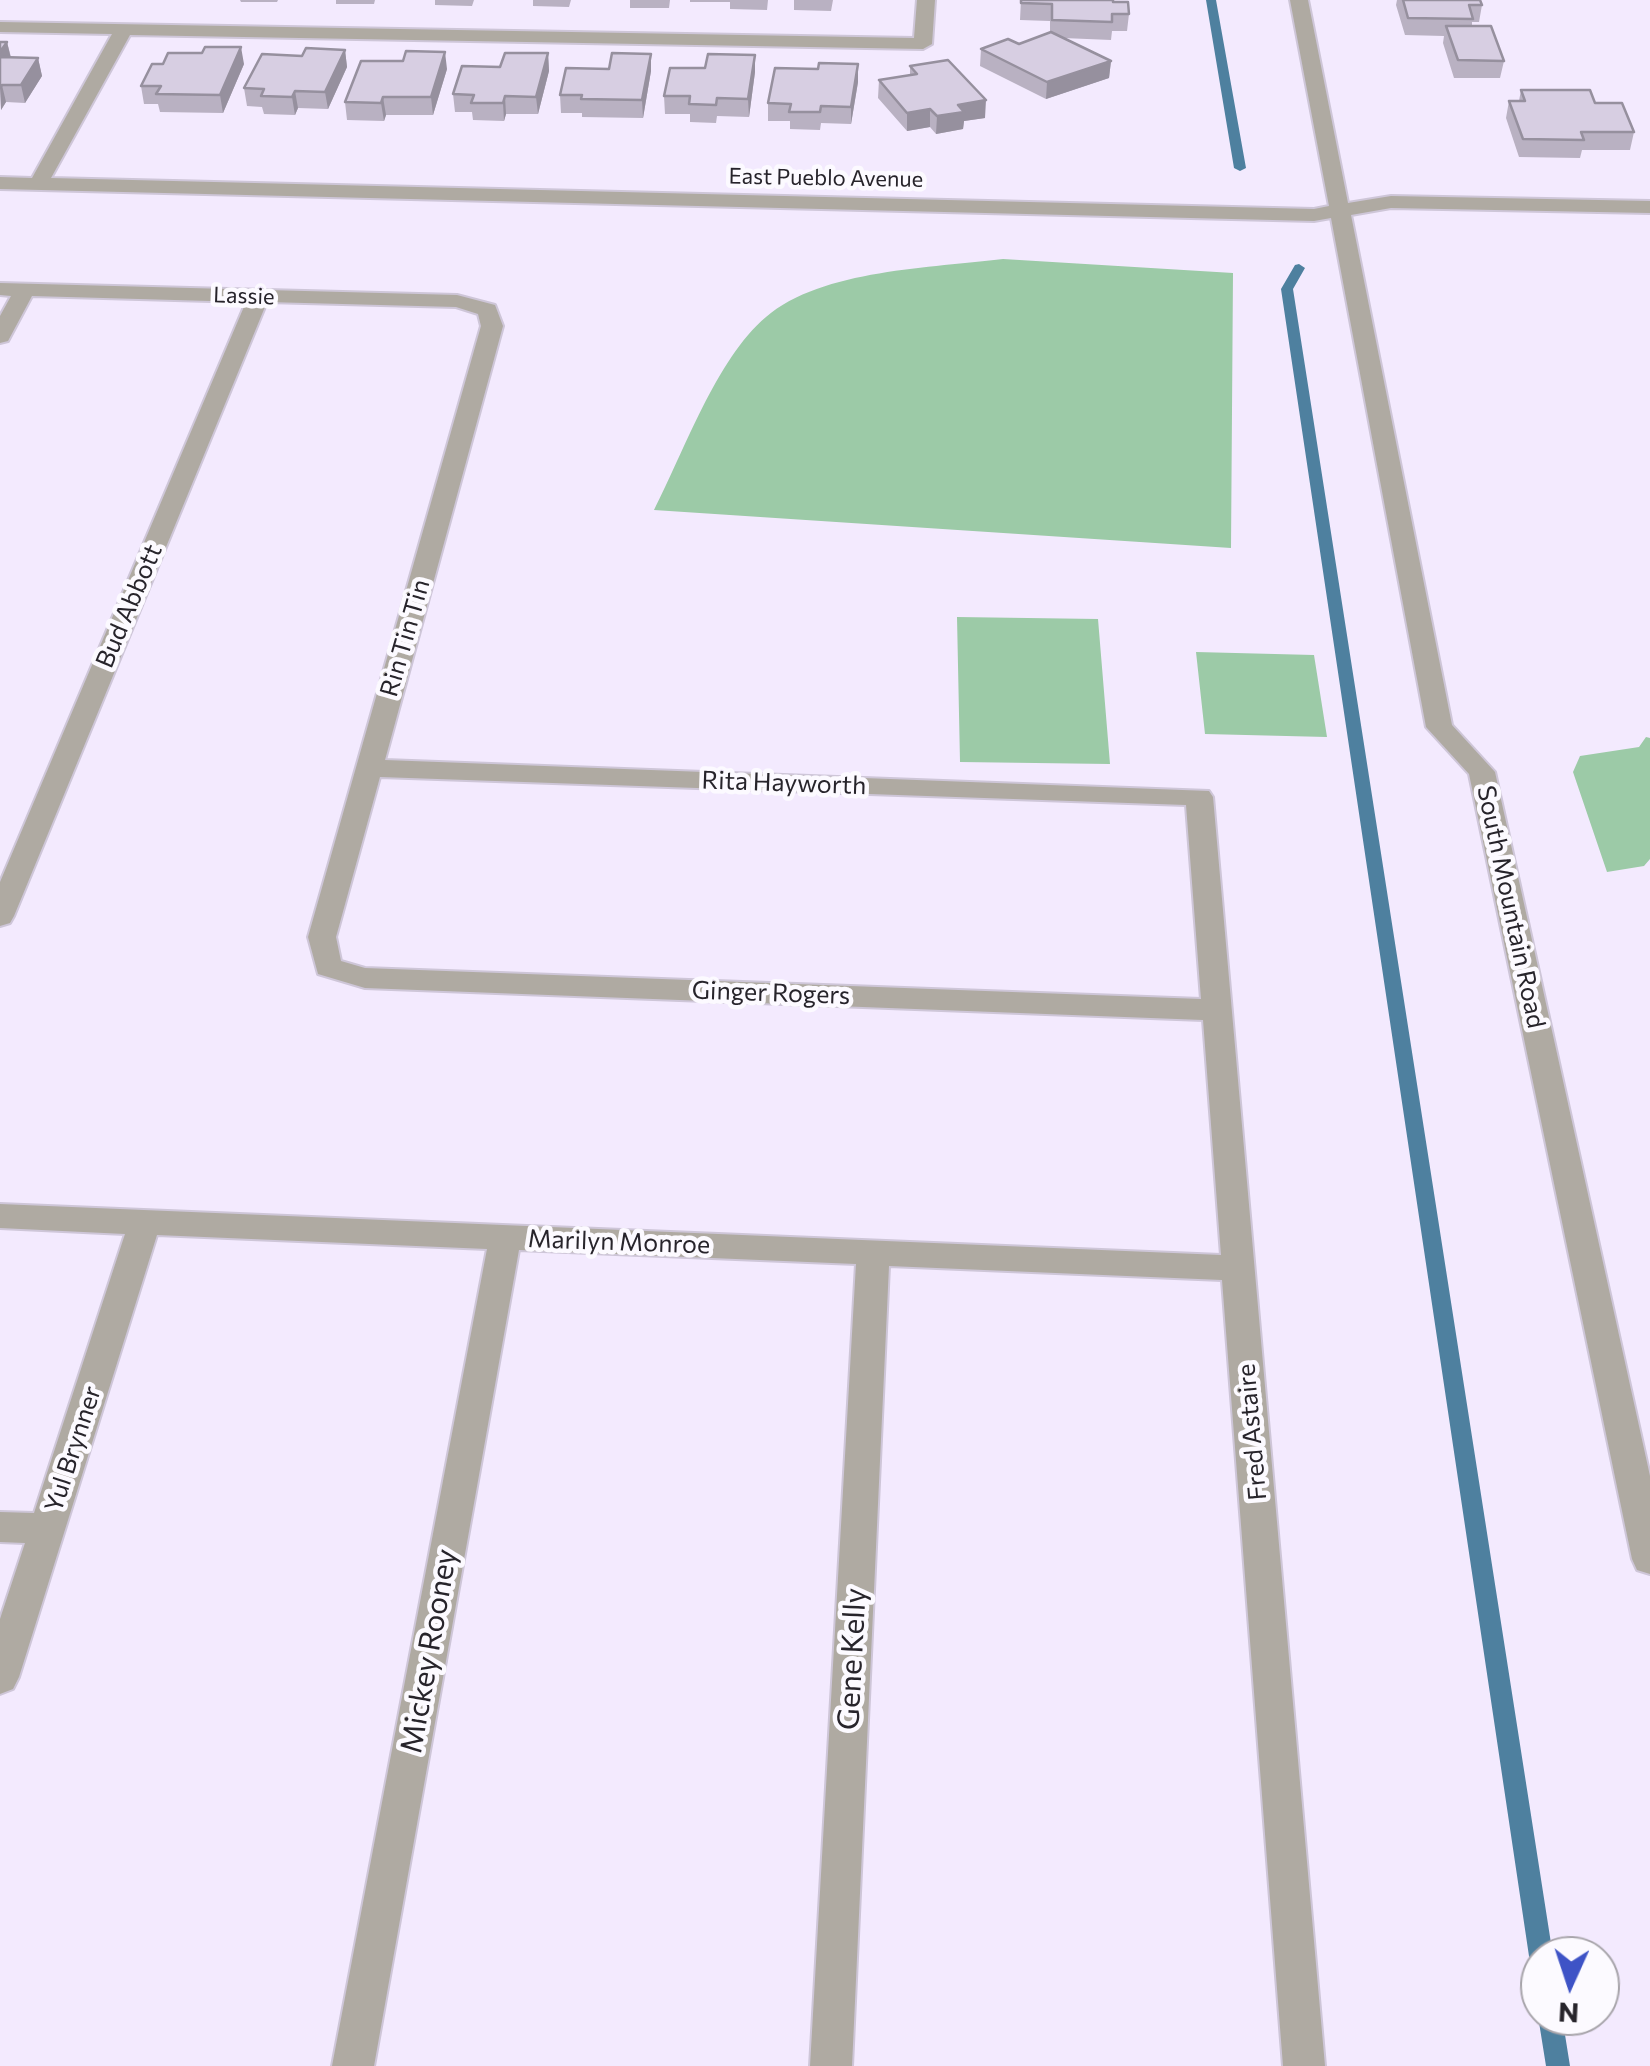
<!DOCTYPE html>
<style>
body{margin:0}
#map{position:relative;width:1650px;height:2066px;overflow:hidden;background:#f3eafe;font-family:Commissioner,sans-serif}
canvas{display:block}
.north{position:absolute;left:1520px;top:1936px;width:100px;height:100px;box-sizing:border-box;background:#fcfaff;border:2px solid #a7a4aa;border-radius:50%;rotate:183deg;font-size:28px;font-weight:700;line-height:40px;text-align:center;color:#27242b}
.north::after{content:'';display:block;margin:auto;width:35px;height:45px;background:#3e53c6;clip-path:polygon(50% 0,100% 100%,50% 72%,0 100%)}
</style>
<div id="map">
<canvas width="1650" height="2066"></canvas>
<div class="north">N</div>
</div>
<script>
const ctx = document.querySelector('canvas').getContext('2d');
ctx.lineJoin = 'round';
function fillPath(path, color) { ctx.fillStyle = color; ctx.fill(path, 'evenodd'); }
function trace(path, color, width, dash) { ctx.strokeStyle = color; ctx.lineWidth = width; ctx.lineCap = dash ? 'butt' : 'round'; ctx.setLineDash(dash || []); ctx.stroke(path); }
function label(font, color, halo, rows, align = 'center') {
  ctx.font = font + ' Commissioner,sans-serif'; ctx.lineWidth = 9; ctx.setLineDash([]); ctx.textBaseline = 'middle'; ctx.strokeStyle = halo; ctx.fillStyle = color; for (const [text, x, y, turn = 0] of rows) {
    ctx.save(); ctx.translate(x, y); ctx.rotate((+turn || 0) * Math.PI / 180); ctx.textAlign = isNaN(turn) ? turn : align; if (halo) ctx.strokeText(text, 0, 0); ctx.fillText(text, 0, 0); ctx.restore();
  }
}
const green = new Path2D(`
 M1003,259L1233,273L1231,548L654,510C684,452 716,359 766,317C822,269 933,268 1003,259Z
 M957,617L1098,619L1110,764L960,762Z
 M1196,652L1314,655L1327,737L1205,734Z
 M1646,737L1650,738V859L1644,866L1607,872L1573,772L1580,756L1639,747Z`);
const stream = new Path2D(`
 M1206,0H1216L1246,168L1240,171L1234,168Z
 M1299,264L1305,268L1293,289L1553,1956H1540V1967L1533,1964L1529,1956L1281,289L1295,265Z
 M1540,2011V2016H1562L1570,2066H1546L1538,2016Z`);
const lane = new Path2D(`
 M0,283L457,295L495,305L503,326L385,760L1209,791L1213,797L1325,2066H1283L1222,1280L889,1266L852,2066H810L856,1264L519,1250L374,2066H332L487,1249L157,1235L19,1677L13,1689L0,1694V1619L25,1543L0,1542V1512L34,1513L125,1234L0,1228V1204L1221,1255L1203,1020L365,988L318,974L308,937L481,326L478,314L456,307L267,302L14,916L10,923L0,926V882L246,302L32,296L8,341L0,343V316L11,296L0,295ZM380,777L1186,805L1201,999L365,968L341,961L336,937Z`);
const street = new Path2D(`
 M917,0H935L932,44L923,49L130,35L51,178L1314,209L1329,206L1290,0H1308L1348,203L1391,196L1650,201V213L1391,208L1351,215L1452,725L1495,772L1650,1476V1574L1637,1570L1632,1559L1469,774L1426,727L1331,218L1314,221L0,189V177L32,178L112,34L0,32V22L914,38Z`);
const wall = new Path2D(`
 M240,0H278L277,2H241Z
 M336,0H375L374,4H336Z
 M435,0H474L472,6L435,5Z
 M533,0H571L569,7L533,6Z
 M630,0H670L669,8H630Z
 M690,0H768L767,10L730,9V2H690Z
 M794,0H833L831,11L794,10Z
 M1021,0L1113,2L1129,14L1127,31H1112L1111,40L1063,38L1111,61L1109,78L1046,99L980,66L981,49L1019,44L1050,33V21L1020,20Z
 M1397,0H1480L1482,5L1479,22H1472V26L1504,61L1500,78H1454L1443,43L1444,36L1405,35L1396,5Z
 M0,42H7L11,57L38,58L42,76L25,103L6,102L1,110Z
 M345,50L347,67L328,109L298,108L295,115L264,114L262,107L247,106L244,88L302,56Z
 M548,53L549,71L538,114H506L504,121L473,120L472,112H455L453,94L500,67Z
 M651,54V71L643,118L582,117V113H561L560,95L609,69Z
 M755,55V72L749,117L717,116L716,123L690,122V114H665L664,96L705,68Z
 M244,64L223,113L160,112L158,104H144L141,86Z
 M910,66L985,118L964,121L963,129L936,134L930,127L907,131L878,98L879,80L910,76Z
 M447,69L433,115H386L384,121L347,120L345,102Z
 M858,82L851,124L821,123L820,130L790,129V121H768V103Z
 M1521,90L1595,103L1634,132L1630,150H1582L1580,158L1519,157L1506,118L1509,101H1519Z`);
const shadedWall = new Path2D(`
 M7,42L11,59L0,70V52Z
 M241,47L244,64L223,113L220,95Z
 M345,50L347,67L328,109L325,92Z
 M445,52L447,69L433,115L431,97Z
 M548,53L549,71L538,114L536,97Z
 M651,54V71L643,118L642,100Z
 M755,55V72L749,117L748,99Z
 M38,58L42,76L25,103L21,85Z
 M1111,61L1109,78L1046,99L1047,82Z
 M858,64V82L851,124V107Z
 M2,85L6,102L1,110L0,88Z
 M295,91L298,108L295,115L292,97Z
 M505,96L506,114L504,121L503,103Z
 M383,97L386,115L384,121L381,103Z
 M986,100L985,118L964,121L963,129L936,134L937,116L958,105Z
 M930,109V127L907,131V113Z`);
const building = new Path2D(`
 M1021,0H1113V2H1128L1129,14H1112V22L1052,20V4L1021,3Z
 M1403,0H1480L1482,5H1469L1473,19L1408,18Z
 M1446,26H1491L1504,61L1458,60Z
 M1051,32L1111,61L1047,82L981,49L1008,39L1019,44Z
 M0,42H7L0,52Z
 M205,47H241L220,95L156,94L161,86H141L152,64H163L168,53H202Z
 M306,48L345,50L325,92L295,91L292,97L261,96L264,89L244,88L262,54L302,56Z
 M406,51L445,52L431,97H383L381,103L345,102L361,61H403Z
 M505,53H548L536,97L505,96L503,103H471L474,95L453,94L462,66L500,67Z
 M612,53L651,54L642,100L581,99L582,95H560L566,68L609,69Z
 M708,54L755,55L748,99L717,98L716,105L689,104L690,96H664L670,68H705Z
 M0,57L38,58L21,85H2L0,88Z
 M948,60L986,100L958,105L964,112L937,116L930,109L907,113L879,80L917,74L910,66Z
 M819,63L858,64L851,107L821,106L820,112H789L791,104L768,103L775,68L818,69Z
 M1521,90H1590L1595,103H1622L1634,132H1581L1584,140L1523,139L1509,101H1525Z`);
const farStreetnames = [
 ["East Pueblo Avenue",826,178,1],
 ["Lassie",244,296,2]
];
const streetNames = [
 ["Bud Abbott",129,606,-67],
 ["Rin Tin Tin",405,638,-74],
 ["Rita Hayworth",784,783,2],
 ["South Mountain Road",1511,907,78],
 ["Ginger Rogers",771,993,2],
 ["Marilyn Monroe",619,1242,2],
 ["Fred Astaire",1252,1432,-95],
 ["Yul Brynner",73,1449,-72]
];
const nearStreetnames = [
 ["Mickey Rooney",429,1651,-80],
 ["Gene Kelly",852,1659,-87]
];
fillPath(green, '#9ccaa7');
fillPath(stream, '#4e809f');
trace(lane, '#cec6d8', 4);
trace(street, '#cec6d8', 4);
fillPath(lane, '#afaaa2');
fillPath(street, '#afaaa2');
fillPath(wall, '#b9b1c2');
fillPath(shadedWall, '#96909e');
fillPath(building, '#d7cee2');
trace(building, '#96909e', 2.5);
label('22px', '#27242b', '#fcfaff', farStreetnames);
label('25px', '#27242b', '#fcfaff', streetNames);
label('30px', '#27242b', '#fcfaff', nearStreetnames);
</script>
